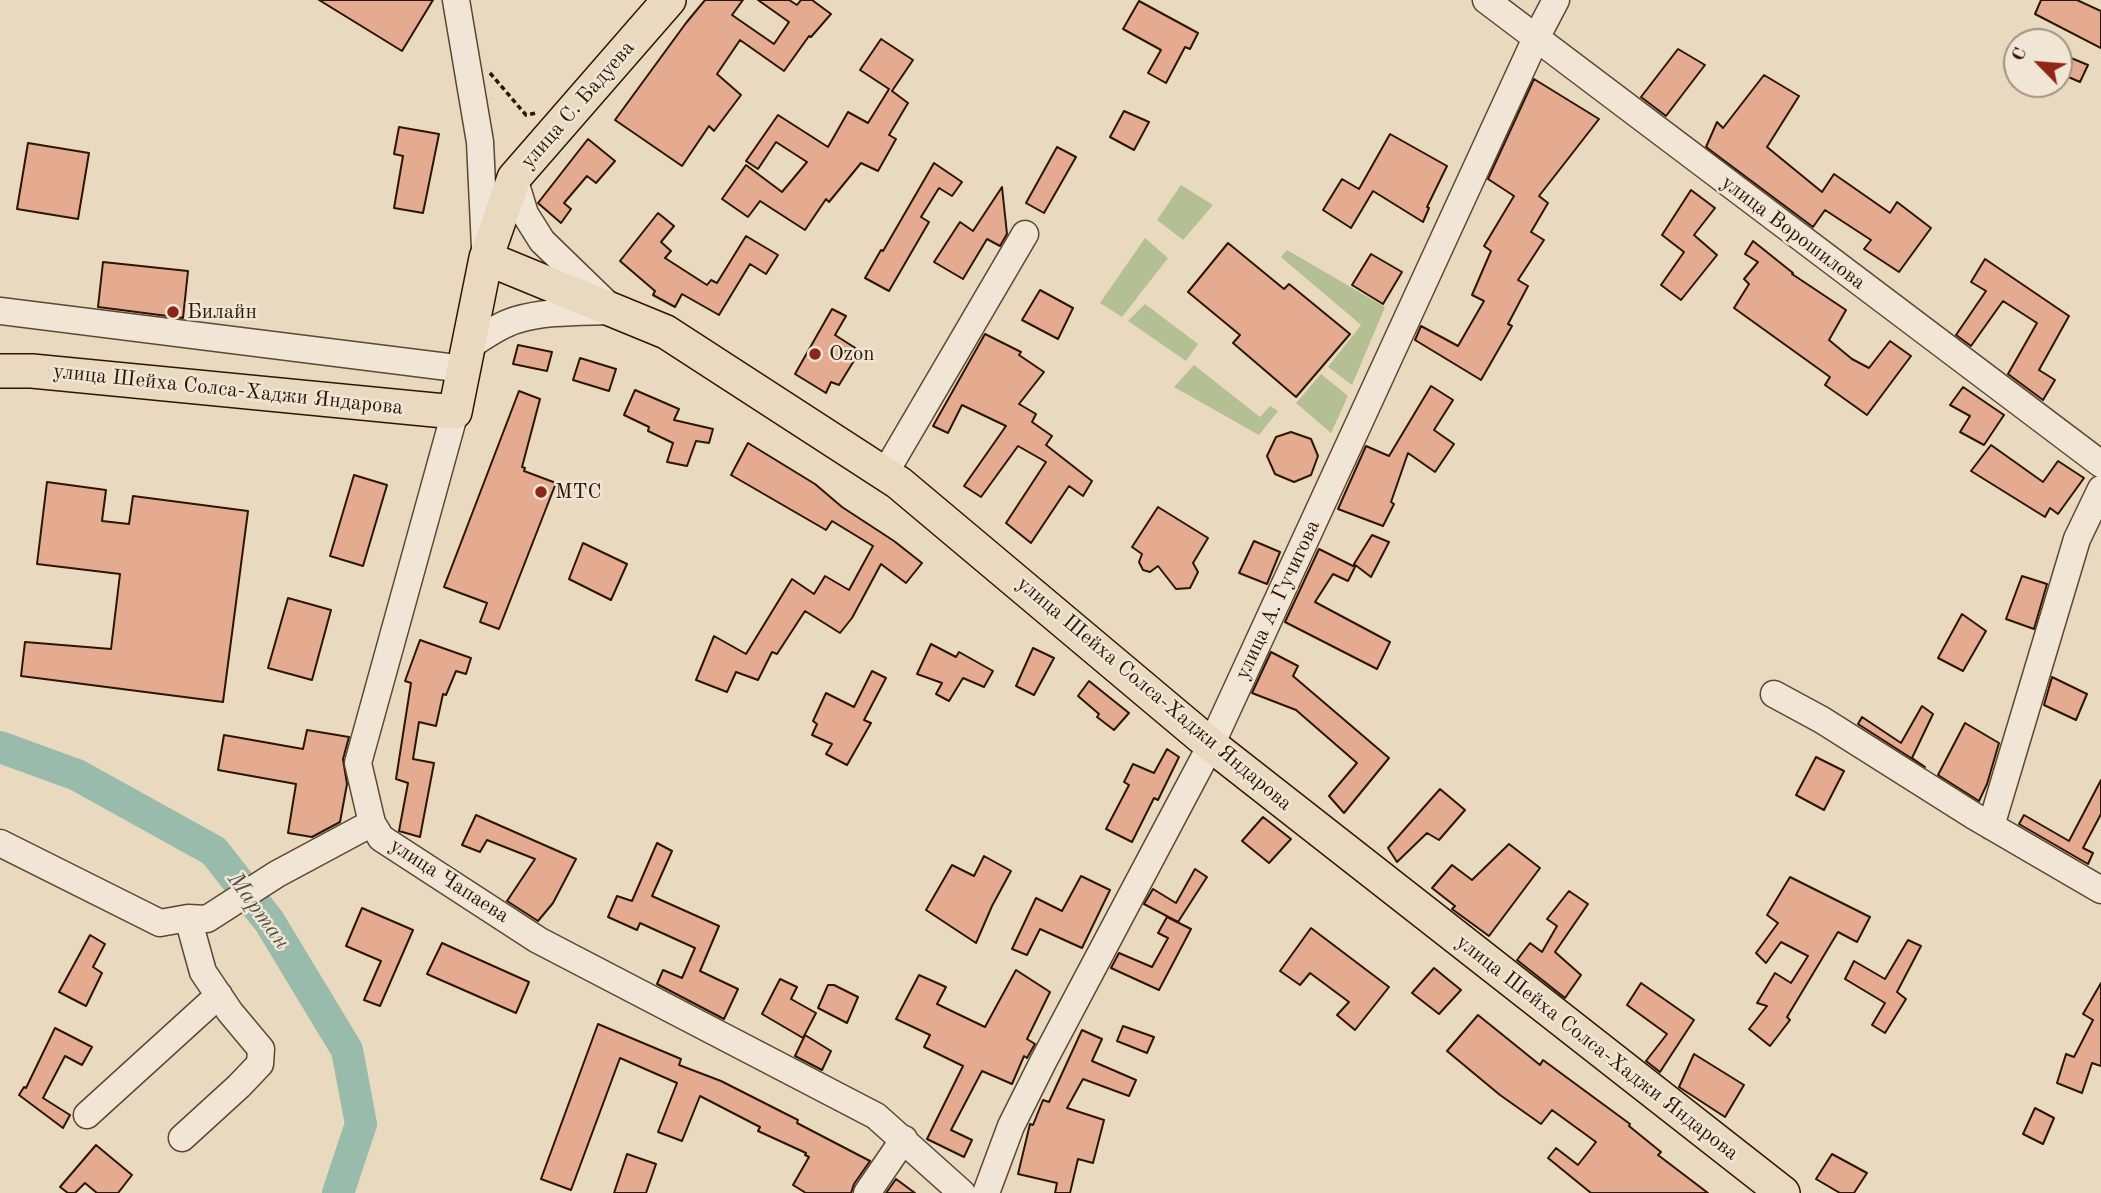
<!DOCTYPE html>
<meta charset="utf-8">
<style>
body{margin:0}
#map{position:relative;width:2101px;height:1193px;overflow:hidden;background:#e9d9be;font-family:"Old Standard TT",serif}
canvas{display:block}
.north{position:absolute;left:2003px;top:28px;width:70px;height:70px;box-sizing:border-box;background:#f1e6d5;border:2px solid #a29381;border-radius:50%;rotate:295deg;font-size:19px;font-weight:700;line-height:28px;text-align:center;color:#2c1603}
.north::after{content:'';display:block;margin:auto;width:24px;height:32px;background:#8f2418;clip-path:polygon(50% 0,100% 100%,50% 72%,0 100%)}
</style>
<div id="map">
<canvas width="2101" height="1193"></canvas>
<div class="north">С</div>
</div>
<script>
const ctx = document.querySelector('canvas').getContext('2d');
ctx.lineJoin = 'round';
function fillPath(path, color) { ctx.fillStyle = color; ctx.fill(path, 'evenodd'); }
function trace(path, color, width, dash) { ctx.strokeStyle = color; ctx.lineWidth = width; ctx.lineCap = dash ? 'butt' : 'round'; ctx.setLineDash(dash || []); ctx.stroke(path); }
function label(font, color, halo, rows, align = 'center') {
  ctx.font = font + ' "Old Standard TT",serif'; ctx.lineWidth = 5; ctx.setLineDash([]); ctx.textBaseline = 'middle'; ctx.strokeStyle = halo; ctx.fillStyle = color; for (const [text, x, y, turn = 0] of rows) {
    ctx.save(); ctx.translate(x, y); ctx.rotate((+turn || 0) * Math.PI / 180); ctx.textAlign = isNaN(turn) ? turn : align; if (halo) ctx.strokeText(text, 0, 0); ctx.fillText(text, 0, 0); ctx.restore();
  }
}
const green = new Path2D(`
 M1181,185L1213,205L1183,240L1157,220Z
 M1145,238L1168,258L1122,317L1100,303Z
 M1287,250L1385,307L1352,385L1328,367L1361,325L1281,257Z
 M1145,304L1198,344L1186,361L1128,321Z
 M1194,365L1260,417L1270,406L1278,411L1259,435L1174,387Z
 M1321,374L1348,396L1331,433L1296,403Z`);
const river = new Path2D(`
 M0,747L77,775L214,851L269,921L347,1050L361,1124L338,1193`);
const building = new Path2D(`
 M319,0H433L402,51Z
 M705,0H743L732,15L774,44L789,22L758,0H789L797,5L801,0H812L831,14L811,37L809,36L784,71L740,40L717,74L741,95L714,131L709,126L682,166L615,120L686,23Z
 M2041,0H2077L2101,11V48L2035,14Z
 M1139,1L1198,33L1190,49L1185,47L1166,83L1148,73L1161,50L1123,29Z
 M881,39L913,60L892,91L908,103L889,135L896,139L878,171L861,163L829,202L826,199L805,230L760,201L748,217L722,199L746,165L782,192L807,162L776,142L758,169L746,161L778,115L828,147L848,112L868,123L889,89L860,70Z
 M1678,49L1705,65L1666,116L1641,97Z
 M2059,53L2088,65L2080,82L2059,73Z
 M1764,75L1799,96L1767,147L1822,192L1834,174L1890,213L1897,202L1931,228L1899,272L1864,249L1871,240L1825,210L1813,227L1706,147L1717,122L1723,128Z
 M1534,79L1599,119L1539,196L1548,203L1531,232L1544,240L1518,280L1528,286L1508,324L1512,326L1481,380L1415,340L1421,326L1458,346L1484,301L1472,295L1491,251L1484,246L1514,196L1488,179Z
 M1124,111L1149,122L1134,150L1110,137Z
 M399,127L439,134L423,213L394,208L403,156L394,154Z
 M1390,134L1447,166L1427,207L1429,208L1423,222L1373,191L1351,228L1323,210L1342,179L1359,189Z
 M588,139L615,161L596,183L587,176L564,203L571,209L561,223L538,203Z
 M28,143L89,153L78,219L17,209Z
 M1057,147L1076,157L1044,213L1026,203Z
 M934,163L962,182L952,196L939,188L921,217L929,222L889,291L865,278L881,250L883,251Z
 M1002,187L1007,234L1000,246L987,239L963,279L934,262L960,222L973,231Z
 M1691,190L1715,208L1694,235L1717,255L1681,300L1661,285L1684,252L1662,235Z
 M658,213L674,226L661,242L671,251L665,258L707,285L711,280L717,283L746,236L778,255L766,274L750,264L719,315L682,294L675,307L653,295L655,291L620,261Z
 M1753,241L1793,273L1792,274L1846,310L1829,340L1852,359L1869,368L1890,341L1911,356L1867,415L1825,385L1830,377L1734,308L1749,284L1744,279L1758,262L1745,254Z
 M1228,243L1284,289L1289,284L1350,334L1296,397L1233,343L1240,335L1188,292Z
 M1371,254L1402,272L1383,304L1352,285Z
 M1985,259L2069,316L2039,370L2055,380L2043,400L2008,374L2037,323L2003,301L1971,346L1956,335L1986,291L1971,282Z
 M103,262L188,271L183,318L98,307Z
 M1040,290L1073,308L1058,339L1022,320Z
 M832,309L846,316L835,335L860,351L839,385L831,382L826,393L795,374Z
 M985,334L1021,352L1019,355L1044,372L1019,404L1036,414L1032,422L1052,436L1046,445L1092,481L1083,496L1069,486L1031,543L1006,523L1046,462L1018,446L981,497L964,486L1006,426L962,405L948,433L933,426Z
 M518,345L552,352L547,371L513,364Z
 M580,358L616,369L609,391L573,380Z
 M1431,386L1453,400L1434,430L1454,444L1435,472L1408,453L1391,502L1394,504L1383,526L1338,509L1366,446L1389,456Z
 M1963,387L2004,415L1984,445L1960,432L1970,416L1950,405Z
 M635,390L679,409L674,420L713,429L709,443L696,441L687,466L667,462L673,443L648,431L649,427L624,415Z
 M519,391L540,399L522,467L525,468L524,471L556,483L499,629L480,622L487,603L444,587Z
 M1291,432L1311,439L1318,456L1311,475L1294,482L1275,474L1267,456L1276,437Z
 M748,443L815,484L842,507L894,541L922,563L906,583L881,564L852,618L840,633L805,611L777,654L772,652L758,680L736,672L727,692L696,680L714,636L746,654L792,579L814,594L825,576L849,590L873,546L832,521L826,530L731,475Z
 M1991,445L2043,482L2058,461L2084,478L2058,514L2050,508L2045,517L1971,471Z
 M354,475L387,485L363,566L330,556Z
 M47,482L106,490L102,521L129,524L133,496L248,511L223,702L21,676L25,642L111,649L120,574L37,564Z
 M1158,507L1208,538L1193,563L1198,572L1190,588L1176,589L1158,566L1150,572L1143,570L1139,562L1142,554L1132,547Z
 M1372,535L1389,542L1371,577L1354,564Z
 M1254,541L1280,552L1267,584L1239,573Z
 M583,543L627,564L611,600L569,579Z
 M1319,549L1355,567L1348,581L1333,574L1315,602L1390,642L1377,669L1285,622Z
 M2022,576L2047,584L2034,629L2006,619Z
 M288,598L331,610L312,680L268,668Z
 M1962,614L1986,631L1963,671L1938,658Z
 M420,640L471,658L466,674L456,671L446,695L443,694L436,726L419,722L413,759L434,763L420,837L399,831L408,783L396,779L411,683L405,681Z
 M931,644L956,657L959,652L993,671L984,687L963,678L949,701L936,694L942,683L917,674Z
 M1033,648L1054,658L1034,695L1016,686Z
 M1271,652L1298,666L1293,676L1389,758L1344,813L1329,796L1357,763L1296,710L1252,693Z
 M872,671L886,678L864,720L871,723L847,765L826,754L832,744L812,735L817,724L813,721L826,693L854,707Z
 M2052,677L2087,694L2076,720L2044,705Z
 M1089,681L1129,713L1114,730L1097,717L1099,714L1078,696Z
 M1922,706L1933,714L1912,758L1925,767L1858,724L1862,717L1901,743Z
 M1965,723L1999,743L1987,784L1979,801L1938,775Z
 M307,730L349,737L343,759L347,784L340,822L312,837L288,833L296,784L218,770L224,735L303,749Z
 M1167,749L1179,757L1158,800L1154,798L1132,842L1106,829L1129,785L1124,782L1133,764L1154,773Z
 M1816,757L1844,771L1824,810L1796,795Z
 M2101,780V814L2083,848L2093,853L2088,864L2019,824L2024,815L2069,841Z
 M1440,789L1465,810L1439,840L1427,833L1397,862L1388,848Z
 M476,815L576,859L553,903L538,921L507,901L535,859L487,840L480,852L462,845Z
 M1263,817L1291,839L1269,863L1242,841Z
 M657,843L672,851L652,896L719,926L700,971L738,989L724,1019L657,984L663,970L682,978L695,948L640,923L637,930L608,917L617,896L632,901Z
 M1509,844L1540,868L1489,936L1452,909L1455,906L1432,888L1452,865L1472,880Z
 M984,856L1011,871L992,906L976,943L926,910L952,865L974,876Z
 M1195,869L1207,877L1178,922L1144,904L1153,889L1176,903Z
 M1081,876L1110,890L1082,948L1040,929L1027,955L1012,949L1036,898L1062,911Z
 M1790,877L1870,917L1857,942L1838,932L1787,1017L1790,1020L1770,1046L1749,1029L1767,1006L1757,1003L1775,973L1791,983L1808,956L1781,942L1766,963L1756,953L1778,923L1767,915Z
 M1569,891L1588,904L1555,952L1581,975L1565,998L1517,960L1530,943L1542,952L1557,926L1547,919Z
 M362,908L413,930L380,1006L364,1000L381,961L346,946Z
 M1167,917L1191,929L1159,990L1111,968L1119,953L1152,967L1168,938L1158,933Z
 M1311,928L1389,987L1355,1030L1337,1015L1349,1002L1310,973L1300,985L1280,971Z
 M90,935L105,944L93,967L102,973L86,1006L59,992Z
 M1908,940L1921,946L1897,992L1906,999L1885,1033L1872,1025L1885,1003L1845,979L1854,961L1885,979Z
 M442,943L529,982L516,1013L427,974Z
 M1434,968L1461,990L1439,1014L1412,993Z
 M1016,970L1050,992L1027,1039L1035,1044L1027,1058L1024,1056L1012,1084L982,1071L951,1130L972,1140L964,1157L927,1139L963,1066L924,1047L930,1035L896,1019L919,975L946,987L937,1004L985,1027Z
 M780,979L797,987L791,999L816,1013L803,1038L762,1014Z
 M1641,983L1694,1020L1660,1072L1646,1061L1667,1034L1627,1005Z
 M2101,983V1066L2092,1063L2082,1093L2057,1083L2066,1054L2074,1057L2093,1020L2083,1014Z
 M828,985H834L858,997L847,1023L818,1008Z
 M1478,1015L1540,1065L1543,1060L1630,1124L1629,1126L1661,1152L1658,1155L1708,1193H1591L1548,1158L1556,1148L1578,1165L1596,1142L1552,1110L1541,1124L1500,1095L1447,1051Z
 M598,1024L681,1059L679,1065L721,1081L798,1120L797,1123L870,1161L854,1184L851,1193H806L793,1185L809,1157L805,1155L806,1153L758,1131L760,1127L700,1096L682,1141L658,1132L677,1083L620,1058L571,1190L541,1179Z
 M1123,1026L1154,1037L1147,1053L1117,1041Z
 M55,1028L92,1047L82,1065L65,1056L43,1098L70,1115L63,1128L19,1095L24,1087L26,1088Z
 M1082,1030L1102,1039L1092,1061L1136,1080L1129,1096L1083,1079L1067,1108L1104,1120L1093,1163L1078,1159L1070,1193H1055L1057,1183L1018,1174L1030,1124L1033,1125L1043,1100L1049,1102Z
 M805,1035L831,1051L822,1070L795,1056Z
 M1694,1054L1744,1085L1725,1117L1679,1087Z
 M2035,1108L2054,1118L2043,1144L2023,1134Z
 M96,1145L132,1175L118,1193H97L85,1183L75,1193H68L60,1187Z
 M627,1154L656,1164L646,1193H614Z
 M1832,1154L1867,1173L1854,1193H1840L1816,1179Z
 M896,1179L915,1193H886Z`);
const path = new Path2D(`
 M490,73L526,115L536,113`);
const minor = new Path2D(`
 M456,0L480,142L485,248
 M1486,0L2101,464
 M514,178L525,214L542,241L606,303
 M0,311L464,369
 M468,347C483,337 499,325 516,320C545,311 578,312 609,311
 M455,412L358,763L372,823L381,838L538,940L876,1116L962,1193
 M885,473L1025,234
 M1774,694L1822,720L1974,816L2101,890
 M1991,826L2077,539L2101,489
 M0,843L160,923L188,918L207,919L277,874L372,823
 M87,1115L219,995
 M182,1138L239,1086L260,1064L261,1049L230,1012L203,972L188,918
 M867,1193L904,1139
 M986,1193L1011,1126L1043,1062L1211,745L1536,38L1556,0`);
const major = new Path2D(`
 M486,258L666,332L899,483L1211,745L1783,1193
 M0,371H32L455,412L486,258L514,178L669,0`);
const markers = [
 [173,312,7,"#8f2418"],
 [815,354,7,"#8f2418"],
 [541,492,7,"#8f2418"]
];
const streetNames = [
 ["улица С. Бадуева",578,105,-49],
 ["улица Ворошилова",1793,233,37],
 ["улица Шейха Солса-Хаджи Яндарова",228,390,6],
 ["улица А. Гучигова",1278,600,-65],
 ["улица Шейха Солса-Хаджи Яндарова",1154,694,40],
 ["улица Чапаева",449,881,33],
 ["улица Шейха Солса-Хаджи Яндарова",1597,1048,38]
];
const poiNames = [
 ["Билайн",187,312],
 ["Ozon",829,354],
 ["МТС",555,492]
];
const waterNames = [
 ["Мартан",258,911,54]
];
fillPath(green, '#b4c093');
trace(river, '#99bbac', 32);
fillPath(building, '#e4ab90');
trace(building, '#2c1603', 2);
trace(minor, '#5b4732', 29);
trace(major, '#2c1603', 36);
trace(path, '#2c1603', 3.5, [5, 3.5]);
trace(minor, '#f1e6d5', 26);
trace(major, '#e9d9be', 33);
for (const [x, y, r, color] of markers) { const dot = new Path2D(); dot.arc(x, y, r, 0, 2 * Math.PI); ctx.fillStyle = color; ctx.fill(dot); trace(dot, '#f1e6d5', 2.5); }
label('21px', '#2c1603', '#f1e6d5', streetNames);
label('21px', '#2c1603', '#f1e6d5', poiNames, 'left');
label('italic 23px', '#52503e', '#f1e6d5', waterNames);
</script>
